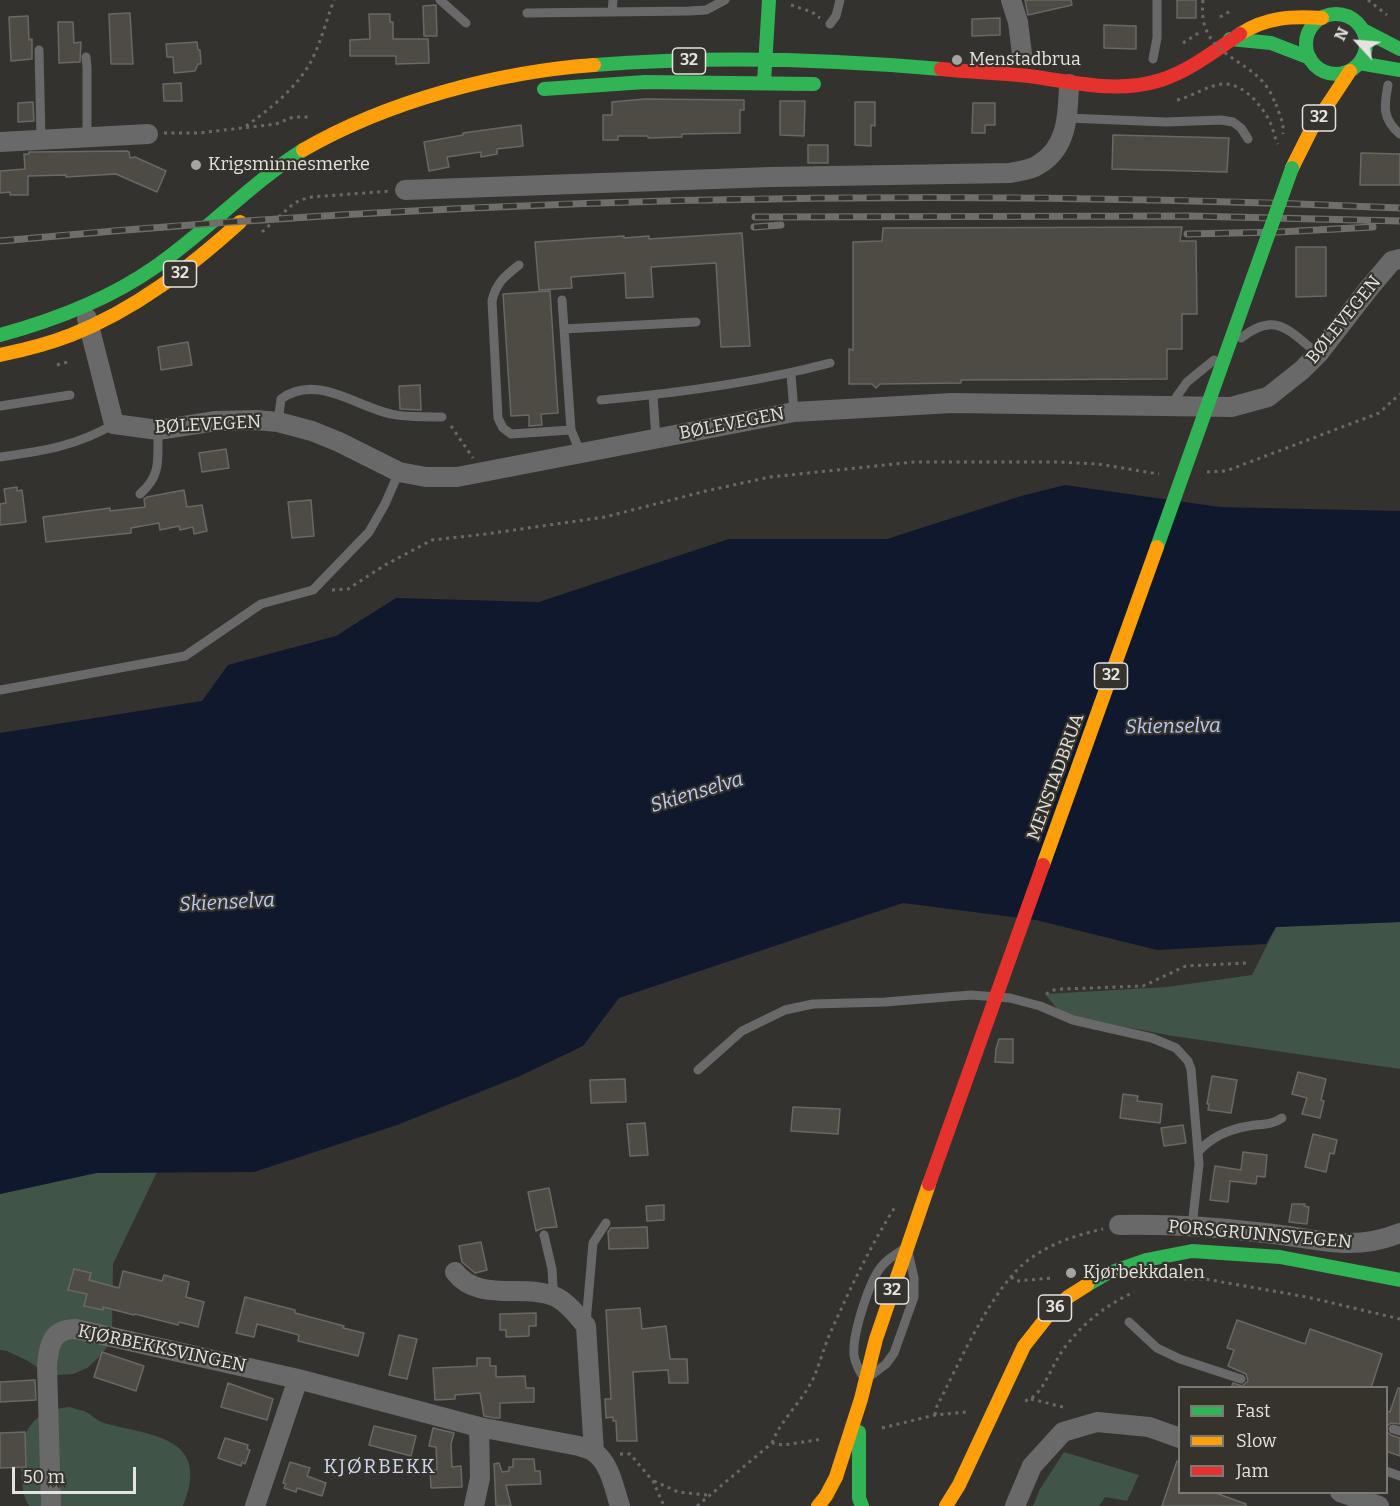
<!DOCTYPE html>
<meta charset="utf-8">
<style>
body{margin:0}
#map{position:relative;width:1400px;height:1506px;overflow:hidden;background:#34322f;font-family:Bitter,serif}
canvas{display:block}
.legend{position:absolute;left:1178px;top:1386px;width:210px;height:108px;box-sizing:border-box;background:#36332d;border:2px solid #7c7974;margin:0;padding:8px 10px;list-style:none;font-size:18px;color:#e4e3df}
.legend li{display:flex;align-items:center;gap:12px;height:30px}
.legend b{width:30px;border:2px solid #7c7974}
.north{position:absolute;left:1328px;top:12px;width:60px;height:60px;-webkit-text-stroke:4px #36332d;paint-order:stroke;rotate:296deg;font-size:16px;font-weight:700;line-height:24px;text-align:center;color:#e4e3df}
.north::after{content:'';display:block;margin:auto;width:21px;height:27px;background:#e4e3df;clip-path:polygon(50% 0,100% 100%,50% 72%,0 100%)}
.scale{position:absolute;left:12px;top:1467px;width:124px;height:27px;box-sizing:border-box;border:3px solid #e4e3df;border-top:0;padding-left:8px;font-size:18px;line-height:21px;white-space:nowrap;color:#e4e3df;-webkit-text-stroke:4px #36332d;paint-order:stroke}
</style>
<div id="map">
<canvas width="1400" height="1506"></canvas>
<ul class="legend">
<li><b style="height:8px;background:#30b455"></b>Fast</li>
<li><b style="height:8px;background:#ff9f0a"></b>Slow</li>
<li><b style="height:8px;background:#e5322d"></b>Jam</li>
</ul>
<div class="north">N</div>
<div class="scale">50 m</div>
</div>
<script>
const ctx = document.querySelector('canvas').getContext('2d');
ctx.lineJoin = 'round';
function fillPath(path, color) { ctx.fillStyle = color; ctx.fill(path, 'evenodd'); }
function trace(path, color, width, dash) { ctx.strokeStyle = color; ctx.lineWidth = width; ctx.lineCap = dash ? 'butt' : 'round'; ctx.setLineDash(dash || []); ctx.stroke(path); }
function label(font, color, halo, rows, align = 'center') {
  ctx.font = font + ' Bitter,serif'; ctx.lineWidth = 4.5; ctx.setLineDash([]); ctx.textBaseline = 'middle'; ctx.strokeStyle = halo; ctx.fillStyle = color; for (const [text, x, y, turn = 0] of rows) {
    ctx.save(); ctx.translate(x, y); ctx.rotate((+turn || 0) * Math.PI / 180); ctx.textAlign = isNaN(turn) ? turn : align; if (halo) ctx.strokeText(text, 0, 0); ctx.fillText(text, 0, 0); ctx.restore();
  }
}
const green = new Path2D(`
 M1400,922V1069L1173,1036L1062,1015L1045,994L1167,987L1252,975L1276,927Z
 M157,1172L113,1264L112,1331L108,1346L98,1358L87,1368L73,1374L57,1375L42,1371L28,1361L7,1351L0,1350V1194L96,1173Z
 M70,1407C75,1409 80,1410 84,1411C91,1414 97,1421 104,1423C151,1436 212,1436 183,1506H29C22,1495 22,1482 21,1470C19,1433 31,1410 70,1407Z
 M1064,1452L1139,1475L1127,1501L1105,1497L1099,1506H1033L1040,1489Z`);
const water = new Path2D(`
 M1065,485L1220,507L1400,511V922L1276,927L1266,944L1157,950L1036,920L903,903L619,998L583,1046L520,1076L397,1125L254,1172L96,1173L0,1194V733L202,701L228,665L336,636L396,598L539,602L729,539H887L1021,496Z`);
const building = new Path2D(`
 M1025,0H1071L1072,5L1028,15Z
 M1177,0H1196V18H1177Z
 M436,5L437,36H424L423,6Z
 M130,13L133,64H111L109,14Z
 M369,14H390V22H393V39H428L429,63L396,64V56H350V40L370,39Z
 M28,16L29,40L32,39V59L11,61L9,17Z
 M1000,18V35L972,36V19Z
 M58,22H73L74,43L81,42L80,62L59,63Z
 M1104,25L1136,26V49L1104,48Z
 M197,42L198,50H200L201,64H198L195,71L174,73L173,57H167L166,44Z
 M181,83L182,101H164L163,84Z
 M645,99L744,100V110H740V133L682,134V137L648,138V136H618V140H603V115H612V102Z
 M780,101H805L804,136L780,135Z
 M33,102L34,121L18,122V103Z
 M855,102H875V126L871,125V146L855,145Z
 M973,103H995V125H985V133H972Z
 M521,125L523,146L497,149V154L481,157V152L447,157L449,167L429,171L424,142L463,135V133Z
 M1113,135L1229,138L1227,172L1112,169Z
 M808,145H828V163H808Z
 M127,151L129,152L130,158L135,157L166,171L157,192L116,174L66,177V175L28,176V195H10V192L0,193V171L25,169L24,154H29V152Z
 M1361,153L1400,154V185H1360Z
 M1182,227L1180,241H1196L1197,314H1182V349H1167V379L961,380V383L880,384L876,388L872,384H849V349L853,350V242L882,241L883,228Z
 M742,233L750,346L721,347L716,263L651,267L653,297L626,298L625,273L571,277L572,288L539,290L535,242L624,236V238L649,236V239Z
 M1296,247H1326V296L1296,297Z
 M550,291L558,413L541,414L542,425L529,426V415L511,416L503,294Z
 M188,342L192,365L161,370L158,347Z
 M420,385L421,410L400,409L399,386Z
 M226,449L229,468L202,472L199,453Z
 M17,487V491L22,490L26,522L0,525V504L6,503L4,489Z
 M184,490L187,507L202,505L207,531L194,534L193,527L180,530L179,526L160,530L159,523L131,528V533L46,542L43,517L110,508V511L145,507L144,499L147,497Z
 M311,500L314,536L292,538L288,502Z
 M999,1039H1013V1063L995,1062L996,1049Z
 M1298,1072L1326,1079L1321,1100L1324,1101L1320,1118L1302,1114L1307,1098L1292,1094Z
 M1212,1076L1237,1080L1231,1113L1208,1110L1209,1104H1207Z
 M625,1079L626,1102L591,1103L590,1080Z
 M1123,1094L1138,1096L1137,1101L1162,1104L1160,1123L1120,1118Z
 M793,1107L840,1109L838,1134L791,1131Z
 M645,1123L648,1155L630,1156L627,1124Z
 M1183,1125L1186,1143L1164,1146L1161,1128Z
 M1313,1134L1337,1140L1334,1154L1330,1153L1326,1172L1305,1167Z
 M1243,1152L1267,1155L1265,1177L1257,1176L1256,1184L1230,1181L1228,1202L1210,1200L1215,1166L1241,1170Z
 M549,1188L557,1227L543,1228L536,1231L528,1192Z
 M1292,1204H1305L1304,1206L1309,1207L1307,1224L1289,1222Z
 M664,1205V1220L647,1221L646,1206Z
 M647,1227L648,1248L609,1249L608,1232L611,1228Z
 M481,1242L487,1270L475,1273L462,1262L459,1246Z
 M74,1269L91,1273L89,1280L119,1288L123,1271L162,1281L164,1275L189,1282L186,1297L204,1302L198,1327L179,1322L178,1325L135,1314L134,1315L103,1307V1310L84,1306L87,1294L68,1290Z
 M245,1297L295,1310V1313L344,1326L343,1328L364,1333L358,1356L298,1341L299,1335L257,1324L254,1337L236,1333Z
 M640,1308L642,1329L666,1326L670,1359H687L688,1383H669L668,1370L633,1372L637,1441H617L616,1421H613V1417L606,1418L605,1399H611L606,1310Z
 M536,1313V1326H529V1336L506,1337V1330H500V1314Z
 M1237,1320L1305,1344L1310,1329L1382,1354L1371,1388H1231L1233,1383L1242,1386L1248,1381L1246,1374L1228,1366L1234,1350L1227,1348Z
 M399,1335L417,1339L407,1379L389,1375Z
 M102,1352L144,1366L136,1391L94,1377Z
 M477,1358H490V1366H496V1377L525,1376L526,1388H534V1402L500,1403V1418H495L484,1416L480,1393L455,1395V1399L435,1400L433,1368L477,1366Z
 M35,1380L36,1400L0,1402V1382Z
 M228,1383L273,1399L267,1420L221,1407Z
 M1398,1388H1400V1424L1391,1423L1386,1427V1411L1390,1412Z
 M374,1426L416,1436L411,1456L369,1445Z
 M433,1428L454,1433L451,1444L452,1467L461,1466L462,1487L431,1488L430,1470H437L436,1447L429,1446Z
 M1386,1431L1391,1435L1400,1438V1456L1386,1451Z
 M25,1432L26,1467L0,1468V1433Z
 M225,1438L248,1445L247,1449L250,1450L245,1464L242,1462L241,1466L218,1458Z
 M513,1459H534L535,1471H540L541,1484L506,1485L511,1506H496L494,1464L499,1463L502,1472L509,1471V1467H513Z
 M1177,1461L1179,1462V1492H1213L1246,1504V1506H1162Z
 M290,1462L310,1468L307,1476L326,1483L322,1496L297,1488L296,1492L284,1488L286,1484L283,1483Z`);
const path = new Path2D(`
 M1368,0L1387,15
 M791,5L812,12L820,18
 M1220,17L1232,10
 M1183,43L1200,32
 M1177,100C1191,97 1203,88 1217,85C1239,79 1258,101 1268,118C1273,127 1274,137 1278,144
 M1276,104L1283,124V134
 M246,126C270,109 293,91 309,65C320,46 326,21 334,0
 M164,133H199L276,124L293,117H308L310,119
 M262,232L292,205L300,200L312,197L390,191
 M57,365L71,361
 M451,426L473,458
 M1207,472L1226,471L1379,413L1400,394
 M332,590L348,589L385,565L432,540L486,534L605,517L706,491L770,477L914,462H1057L1098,464L1159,474
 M1046,994L1054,990L1063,989L1143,986L1186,966L1246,963
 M1011,1277L1016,1281L1053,1278
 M1184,1279H1205L1307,1297L1400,1319
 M1031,1399L1063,1407
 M1025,1401C1042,1396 1049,1372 1058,1358C1062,1350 1069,1342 1075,1335C1092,1316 1111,1303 1134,1292
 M935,1415L936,1408C958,1366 993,1284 1031,1258C1054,1242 1077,1235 1103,1229
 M882,1428L935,1415L967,1412
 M772,1443C781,1419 803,1401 814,1377C819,1365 823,1351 828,1338C848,1293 869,1248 895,1207
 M620,1454H630L653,1481L664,1506
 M654,1481L678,1492L707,1495
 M697,1506L772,1443L784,1445L823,1439`);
const lane = new Path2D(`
 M440,0L466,23
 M612,12L613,0
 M527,13L689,11L706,10L725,0
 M830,24L836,16L840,0
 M39,50L41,139
 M86,57L87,67V136
 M1153,59L1157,38V0
 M1388,85C1384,106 1382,119 1400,134
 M1067,118L1166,122L1221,120L1233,122L1241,128L1248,139
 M519,265C505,276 496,283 492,301L498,418L503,428L511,434L571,430
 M562,300L571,430L581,454
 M564,329L696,322
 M1241,338C1276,310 1289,331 1318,354
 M791,374L794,412
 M653,395L656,439
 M601,400C679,393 755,383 830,363
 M0,406L70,395
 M1170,406L1187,382L1214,360
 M278,422L281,399C316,373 357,407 391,414C407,418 426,416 442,417
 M0,457C43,451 77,446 114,424
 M140,494C163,474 157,457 158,430
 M0,690L185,656L261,604L313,590L369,532L385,504L399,472
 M698,1070L742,1031L785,1010L813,1004L885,1002L971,995L1010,998L1040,1006L1073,1020L1152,1038L1176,1048L1188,1061L1191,1069L1199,1164L1192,1226
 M1198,1152C1211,1137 1230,1129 1249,1126C1261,1124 1272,1125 1282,1118
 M544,1235L552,1269L553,1287L557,1296
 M907,1247L914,1278V1297L894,1353L886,1364L865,1380C860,1372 855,1364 854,1355C852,1335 869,1282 881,1267C888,1258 898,1253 907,1247Z
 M1129,1322L1157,1348L1180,1359L1241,1379
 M586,1323L593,1243L606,1223
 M1393,1429L1400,1431
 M1386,1471L1400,1476`);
const street = new Path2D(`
 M1011,0L1018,22L1022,54
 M0,142L148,134
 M405,190L771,177L1010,173C1019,171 1031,170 1038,165C1068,148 1068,114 1069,84
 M87,318L114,424L158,430L216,421L256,420L278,422L312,431L339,442L399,472L426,477H457L794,412L952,403L1231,407L1268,397L1302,370L1318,354L1370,287L1392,261L1400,259
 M1119,1225C1168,1224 1217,1227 1265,1233C1316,1238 1350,1253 1400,1233
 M455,1272C478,1303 526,1283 556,1297C568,1303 578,1316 586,1326L594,1452
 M1340,1492L1379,1506
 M51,1506L47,1365C49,1344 52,1329 76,1329L298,1379L479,1427L579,1446C584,1448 590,1449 594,1452C610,1463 614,1488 620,1506
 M255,1506L298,1379
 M474,1506L480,1478L479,1427
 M1015,1506L1032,1466L1063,1432L1097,1422L1149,1427L1180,1438`);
const fast = new Path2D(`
 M1306 44a30 30 0 1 1 60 0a30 30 0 1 1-60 0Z
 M1363,30L1400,49
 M1230,39L1271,43L1310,58
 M1359,63L1400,70
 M594,65C706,56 830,59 941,69
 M764,82L769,0
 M544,89L645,82L814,84
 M0,335C55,320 108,300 155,267C207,231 250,184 303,150
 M1087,1285L1106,1274L1146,1260L1192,1251L1280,1257L1400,1280
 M859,1432V1498L862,1506`);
const slow = new Path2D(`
 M1240,34C1266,17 1292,16 1322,18
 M303,150C388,101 497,72 594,65
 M1292,168L1311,130L1350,71
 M0,355C24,350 48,344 71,335C136,309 189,268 240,222
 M818,1506L826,1496L836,1477L861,1399L876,1339L929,1184
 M946,1506L959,1485L1024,1346L1050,1313L1068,1297L1087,1285`);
const jam = new Path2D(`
 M941,69C970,72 1000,73 1029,76C1074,82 1116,94 1161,80C1191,70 1214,51 1240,34`);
const rail = new Path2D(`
 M755,217L1190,216L1400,221
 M754,227L781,225
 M1187,234L1279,232L1373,227
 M0,241C465,197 933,187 1400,208`);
const pathBridge = new Path2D(`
 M1203,0C1197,55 1244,55 1267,87C1271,92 1273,99 1276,104`);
const fastBridge = new Path2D(`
 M1157,547L1292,168`);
const slowBridge = new Path2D(`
 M1043,865L1157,547`);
const jamBridge = new Path2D(`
 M929,1184L1043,865`);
const markers = [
 [957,60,6,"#a6a5a1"],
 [196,165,6,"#a6a5a1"],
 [1071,1273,6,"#a6a5a1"]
];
const shields = [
 [689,61,33],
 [1319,118,33],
 [180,274,33],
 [1111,676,33],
 [892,1291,33],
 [1055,1308,33]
];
const shieldNames = [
 ["32",689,61],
 ["32",1319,118],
 ["32",180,274],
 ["32",1111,676],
 ["32",892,1291],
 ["36",1055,1308]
];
const poiNames = [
 ["Menstadbrua",969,60],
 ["Krigsminnesmerke",208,165],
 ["Kjørbekkdalen",1083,1273]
];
const streetNames = [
 ["BØLEVEGEN",1344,320,-51],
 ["BØLEVEGEN",732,424,-11],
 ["BØLEVEGEN",208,425,-3],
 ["MENSTADBRUA",1056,777,-70],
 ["PORSGRUNNSVEGEN",1260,1235,5],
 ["KJØRBEKKSVINGEN",162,1349,12]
];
const waterNames = [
 ["Skienselva",1173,727,-1],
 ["Skienselva",697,793,-17],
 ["Skienselva",227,903,-3]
];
const neighbourhoodNames = [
 ["KJØRBEKK",380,1467]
];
fillPath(green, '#405447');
fillPath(water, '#10182d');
fillPath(building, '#4e4b43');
trace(building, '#6a6865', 1.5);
trace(path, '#6b6968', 3, [3, 4.5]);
trace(lane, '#6a6969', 9);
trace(street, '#6a6969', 20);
trace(fast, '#30b455', 14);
trace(slow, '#ff9f0a', 14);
trace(jam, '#e5322d', 14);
trace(rail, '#6f6e6b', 7);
trace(rail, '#36332d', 4.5, [14]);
trace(pathBridge, '#6b6968', 3, [3, 4.5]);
trace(fastBridge, '#30b455', 14);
trace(slowBridge, '#ff9f0a', 14);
trace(jamBridge, '#e5322d', 14);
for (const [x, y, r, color] of markers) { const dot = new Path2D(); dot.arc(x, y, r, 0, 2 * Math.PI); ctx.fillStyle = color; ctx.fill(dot); trace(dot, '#36332d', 2); }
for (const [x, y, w] of shields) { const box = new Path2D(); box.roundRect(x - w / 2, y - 13, w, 26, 4.5); ctx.fillStyle = '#36332d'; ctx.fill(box); trace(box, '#e4e3df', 1.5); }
label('bold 16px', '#e4e3df', null, shieldNames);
label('18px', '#e4e3df', '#36332d', poiNames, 'left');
label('18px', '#e4e3df', '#36332d', streetNames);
label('italic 20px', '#b8cdf7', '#36332d', waterNames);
ctx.letterSpacing = '1.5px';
label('20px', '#cbd7f2', '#36332d', neighbourhoodNames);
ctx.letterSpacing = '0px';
</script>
